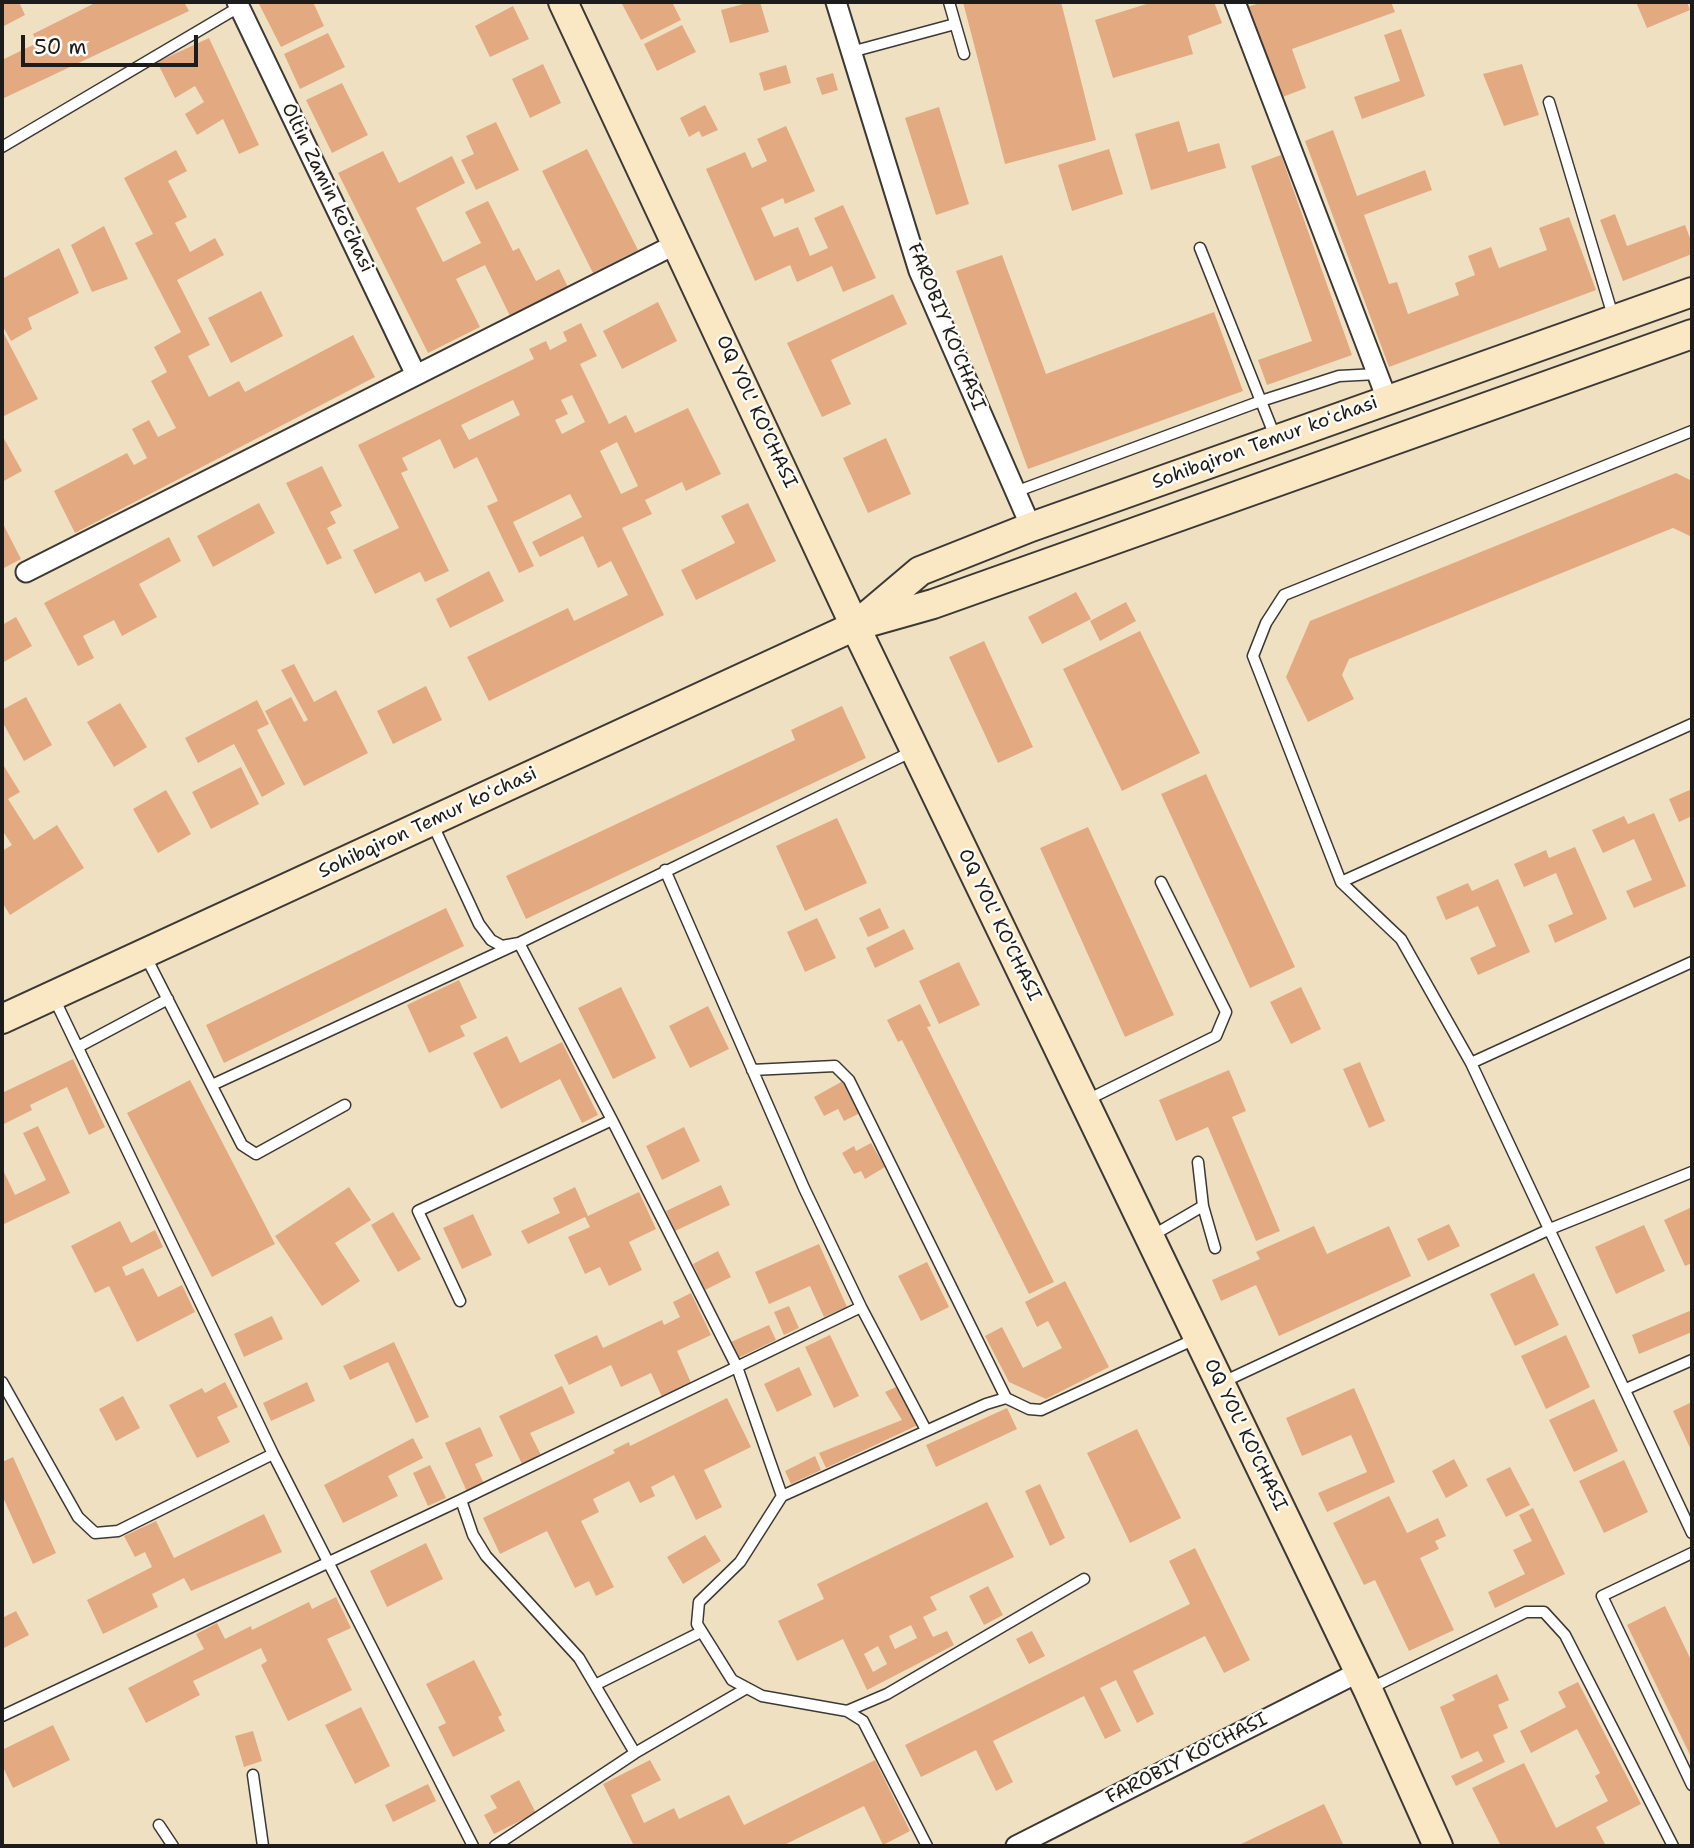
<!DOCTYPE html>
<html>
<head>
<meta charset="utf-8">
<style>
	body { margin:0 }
	#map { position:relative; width:1694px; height:1848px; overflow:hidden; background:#efe0c1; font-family:"Shantell Sans",sans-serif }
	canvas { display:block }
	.frame { position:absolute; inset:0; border:4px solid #1c1c1c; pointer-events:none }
	.scale { position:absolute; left:21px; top:35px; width:177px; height:32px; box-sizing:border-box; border:4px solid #1c1c1c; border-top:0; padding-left:9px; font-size:21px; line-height:24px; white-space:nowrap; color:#1c1c1c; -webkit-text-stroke:5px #fdfcf7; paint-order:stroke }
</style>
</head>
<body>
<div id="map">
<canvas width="1694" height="1848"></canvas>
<div class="frame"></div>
<div class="scale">50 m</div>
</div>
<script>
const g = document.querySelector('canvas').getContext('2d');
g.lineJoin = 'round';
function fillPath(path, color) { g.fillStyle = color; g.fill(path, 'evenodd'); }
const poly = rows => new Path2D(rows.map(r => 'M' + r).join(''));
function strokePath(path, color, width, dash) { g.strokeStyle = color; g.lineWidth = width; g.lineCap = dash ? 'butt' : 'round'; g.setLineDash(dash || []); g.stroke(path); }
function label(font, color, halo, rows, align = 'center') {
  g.font = font + ' "Shantell Sans",sans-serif'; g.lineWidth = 5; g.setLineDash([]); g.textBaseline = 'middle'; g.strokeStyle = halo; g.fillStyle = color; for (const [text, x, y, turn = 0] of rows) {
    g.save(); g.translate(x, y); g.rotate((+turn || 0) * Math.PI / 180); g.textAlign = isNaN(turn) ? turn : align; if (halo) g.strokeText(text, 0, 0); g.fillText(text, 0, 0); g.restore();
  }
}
fillPath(poly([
	[2,2,19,2,25,15,2,27],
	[97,2,184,2,189,11,2,99,2,60,37,43,33,34],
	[258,2,313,2,324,26,281,47],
	[621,2,672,2,681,20,641,40],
	[751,2,760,2,769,32,730,43,721,10],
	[963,2,1061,2,1096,140,1005,164],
	[1153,2,1214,2,1222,23,1188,36,1193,54,1113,78,1095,20],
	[1263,2,1391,2,1395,12,1292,49,1306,88,1280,98,1247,7],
	[1636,2,1687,2,1690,10,1647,28],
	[513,6,529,39,490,57,475,26],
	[682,25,696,52,657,71,644,44],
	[1401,29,1425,96,1362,119,1354,97,1400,81,1384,35],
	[328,33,345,67,300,89,284,54],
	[209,38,259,145,239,154,223,119,197,135,185,114,204,102,195,86,175,98,157,62],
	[543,64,561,103,530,118,512,79],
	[1522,64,1539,115,1504,126,1483,74],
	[786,65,791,83,764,91,759,73],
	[833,73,838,90,822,95,816,78],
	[342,83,368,135,332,153,306,100],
	[705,105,718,130,702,137,699,131,689,137,680,118],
	[939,107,969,204,936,215,905,118],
	[1179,121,1188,152,1219,143,1226,168,1151,190,1135,134],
	[496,122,519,170,476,190,461,160,474,154,466,136],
	[786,126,815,191,785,204,783,198,761,208,774,237,798,227,810,256,828,248,814,218,843,205,876,278,843,292,832,266,797,282,790,265,755,281,706,169,745,152,752,168,767,161,757,139],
	[1333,130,1357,196,1425,170,1432,190,1364,215,1389,284,1397,282,1408,314,1459,295,1455,283,1475,275,1468,256,1491,247,1499,268,1547,250,1539,228,1569,217,1596,290,1389,367,1305,141],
	[587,149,638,250,593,273,542,171],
	[1109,149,1123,194,1072,211,1058,165],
	[176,150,187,171,168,181,187,217,175,223,190,252,215,238,224,255,177,280,210,345,188,356,209,397,239,381,245,392,353,335,375,377,75,533,54,491,127,453,134,465,147,458,132,429,149,420,158,437,176,428,151,381,167,372,154,347,181,332,135,243,153,234,124,178],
	[383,151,399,183,452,156,465,183,416,208,443,262,481,243,465,212,488,201,513,251,519,248,536,281,559,269,568,287,510,316,485,265,456,279,480,327,428,353,338,173],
	[1281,155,1352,355,1267,385,1258,360,1312,341,1251,166],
	[1615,214,1627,246,1685,225,1692,243,1692,254,1623,281,1600,220],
	[104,226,128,279,92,292,71,245],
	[59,248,79,293,28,318,32,329,11,341,2,325,2,279],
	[1002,255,1046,374,1214,312,1243,391,1028,469,956,271],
	[261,291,283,336,231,363,208,318],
	[893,294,907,324,831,360,851,404,822,417,787,343],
	[658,302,677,341,622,369,603,331],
	[581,323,597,356,580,364,609,424,626,415,635,433,688,408,721,474,686,491,682,482,645,500,652,514,622,528,664,615,489,701,467,657,568,608,574,621,628,595,611,561,598,568,583,536,540,557,532,542,582,517,570,494,513,522,534,566,519,573,487,506,498,501,477,457,454,469,440,439,402,458,408,470,401,473,449,571,425,582,420,572,375,594,353,550,399,528,358,445,534,359,529,349,546,341,550,350,567,341,563,332],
	[572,395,585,422,562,434,555,420,568,414,561,400],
	[513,400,520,415,469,440,461,425],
	[617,442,638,486,621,494,600,451],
	[2,330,38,399,2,417],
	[2,435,22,471,2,482],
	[886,438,911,494,868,513,843,458],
	[322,466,342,506,330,512,336,523,327,528,342,558,327,565,286,483],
	[1676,473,1692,481,1692,537,1673,528,1349,659,1342,675,1354,699,1308,722,1286,677,1310,621],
	[259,503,275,533,213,567,197,536],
	[748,503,776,561,696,600,681,570,735,543,721,516],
	[2,522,21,559,2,569],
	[169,537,181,561,139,584,157,617,122,636,114,620,83,636,94,658,78,666,44,603],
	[489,571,504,601,450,628,436,599],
	[1076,592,1091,619,1042,644,1028,617],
	[1126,602,1136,621,1100,641,1090,621],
	[16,617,32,646,2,663,2,625],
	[1140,631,1200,753,1122,791,1063,669],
	[984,641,1033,747,998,763,949,657],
	[294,664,314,702,336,690,368,753,304,786,265,711,291,697,304,722,308,720,281,670],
	[426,686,442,720,393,744,377,711],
	[26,697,52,745,24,761,2,721,2,710],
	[257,700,269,724,257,730,285,784,262,797,234,744,198,763,185,738],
	[120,703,147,747,114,767,87,722],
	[842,706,866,758,526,919,506,876,795,740,791,730],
	[2,763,20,792,8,799,34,840,57,825,84,868,10,915,2,902,2,851,12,845,2,830],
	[241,767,259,804,211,829,192,792],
	[1206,774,1295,967,1250,988,1161,794],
	[1692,789,1692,816,1679,822,1669,799],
	[166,790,191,834,158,853,133,809],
	[1654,813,1686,886,1634,908,1626,891,1652,880,1634,839,1603,853,1592,830,1624,816,1628,824],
	[837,818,867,883,805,911,776,846],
	[1088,827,1174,1015,1125,1037,1040,848],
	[1575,847,1607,919,1555,943,1548,925,1573,914,1556,873,1524,887,1514,864,1546,850,1549,858],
	[1498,879,1530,952,1478,975,1470,958,1496,946,1478,906,1446,920,1436,897,1468,883,1472,891],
	[446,908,464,946,224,1063,206,1025],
	[880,908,889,928,868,937,859,918],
	[817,918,836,958,805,972,787,932],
	[904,929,914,949,875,968,866,948],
	[959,962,980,1005,939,1024,919,981],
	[459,980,477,1018,460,1026,465,1036,429,1053,407,1005],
	[621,987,656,1058,613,1079,578,1008],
	[1301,987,1321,1029,1291,1044,1270,1002],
	[920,1004,931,1026,927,1027,1054,1282,1029,1294,902,1040,898,1042,887,1020],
	[708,1006,729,1049,690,1068,669,1026],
	[507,1036,520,1063,562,1042,598,1115,582,1123,560,1079,501,1109,473,1053],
	[73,1059,105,1127,89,1135,67,1087,30,1105,32,1110,2,1125,2,1093],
	[1360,1062,1385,1121,1369,1128,1343,1069],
	[1229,1070,1246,1111,1232,1117,1280,1231,1256,1241,1208,1127,1176,1141,1159,1100],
	[190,1080,275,1244,212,1277,127,1113],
	[843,1081,860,1113,844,1121,838,1109,824,1116,814,1097],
	[38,1126,70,1193,4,1224,2,1168,15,1195,46,1180,23,1133],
	[684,1127,700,1161,662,1180,646,1146],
	[871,1143,885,1167,865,1179,861,1171,854,1174,842,1153,854,1146,856,1151],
	[721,1185,730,1205,675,1231,666,1211],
	[349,1187,371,1220,335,1243,360,1281,322,1306,275,1236],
	[575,1187,588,1216,639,1192,656,1229,629,1242,642,1270,609,1286,600,1267,585,1274,568,1237,590,1227,585,1217,528,1244,521,1231,560,1213,553,1198],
	[1692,1207,1692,1263,1685,1266,1664,1220],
	[393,1212,421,1259,398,1272,371,1225],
	[473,1214,492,1255,462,1269,443,1228],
	[120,1221,131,1243,155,1230,163,1247,122,1267,126,1276,143,1268,158,1297,182,1285,195,1312,137,1342,109,1286,95,1293,71,1246],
	[1449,1224,1460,1246,1428,1261,1417,1239],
	[1644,1225,1665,1271,1616,1294,1595,1247],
	[1314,1226,1327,1254,1389,1226,1411,1276,1279,1336,1256,1285,1221,1301,1212,1280,1260,1259,1256,1252],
	[819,1244,847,1307,824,1317,810,1286,769,1304,755,1272],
	[718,1251,731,1277,705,1290,693,1264],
	[927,1262,949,1307,921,1321,898,1276],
	[1534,1273,1559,1325,1515,1346,1490,1294],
	[1065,1281,1109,1367,1046,1399,1009,1382,985,1336,1002,1327,1023,1368,1062,1348,1048,1321,1037,1327,1025,1302],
	[691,1293,711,1335,677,1351,692,1385,663,1399,651,1373,621,1387,611,1365,569,1385,554,1355,597,1335,603,1348,662,1320,664,1325,680,1317,673,1302],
	[789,1306,799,1328,784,1335,774,1312],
	[1692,1310,1692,1332,1639,1354,1632,1335],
	[272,1316,283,1339,244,1357,234,1334],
	[769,1325,776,1340,738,1358,731,1342],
	[830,1335,859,1396,834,1408,805,1347],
	[1566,1335,1590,1387,1546,1409,1521,1356],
	[394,1342,429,1417,416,1423,388,1362,350,1380,343,1366],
	[799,1367,812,1395,777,1412,764,1384],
	[225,1382,238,1407,217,1417,230,1442,197,1458,169,1405,202,1388,205,1393],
	[307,1382,315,1401,271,1421,263,1403],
	[562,1386,575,1413,530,1433,541,1455,522,1464,499,1416],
	[896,1387,918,1425,826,1468,819,1453,902,1420,885,1392],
	[1354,1388,1395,1482,1327,1512,1318,1493,1367,1472,1351,1435,1302,1456,1286,1418],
	[123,1396,140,1428,116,1441,99,1409],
	[727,1398,751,1447,704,1470,722,1507,696,1520,674,1475,651,1487,655,1496,640,1503,629,1481,593,1499,599,1512,581,1521,614,1587,596,1596,589,1581,575,1588,547,1531,500,1554,483,1518,615,1453,613,1450,629,1442,630,1446],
	[1594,1399,1618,1451,1574,1472,1549,1420],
	[1692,1402,1692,1452,1673,1411],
	[1007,1408,1017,1429,936,1467,926,1445],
	[480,1427,493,1456,475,1464,485,1486,468,1494,445,1443],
	[1137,1429,1181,1518,1130,1543,1087,1453],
	[413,1438,423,1458,388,1476,398,1496,343,1523,324,1485],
	[815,1456,821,1470,791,1484,785,1471],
	[13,1457,56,1553,33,1564,2,1495,2,1462],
	[1454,1459,1468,1486,1446,1498,1432,1471],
	[1624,1460,1648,1512,1604,1533,1579,1481],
	[430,1465,446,1498,428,1506,413,1473],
	[1510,1467,1530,1505,1506,1517,1486,1479],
	[1040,1484,1065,1538,1050,1546,1025,1491],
	[1389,1496,1407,1533,1438,1518,1446,1536,1435,1541,1439,1549,1420,1558,1454,1630,1409,1651,1375,1580,1364,1585,1333,1523],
	[987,1502,1014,1557,930,1597,937,1610,923,1617,933,1637,947,1631,954,1645,867,1690,843,1639,797,1661,778,1621,824,1599,817,1584],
	[911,1625,917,1638,895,1649,889,1636],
	[878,1646,887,1664,873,1672,864,1654],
	[1533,1508,1565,1574,1495,1608,1488,1592,1525,1574,1513,1550,1532,1541,1519,1515],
	[264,1514,282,1552,191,1591,184,1578,152,1594,158,1607,103,1634,87,1600,152,1567,145,1552,135,1557,124,1536,156,1521,174,1558],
	[705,1535,721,1561,683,1584,667,1557],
	[426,1543,443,1579,387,1607,370,1571],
	[1195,1548,1250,1660,1224,1673,1205,1636,1133,1671,1154,1714,1137,1723,1116,1680,1100,1688,1121,1731,1105,1739,1084,1696,993,1741,1013,1782,996,1791,976,1750,921,1777,905,1745,1190,1604,1169,1561],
	[988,1586,1003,1615,984,1625,969,1596],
	[336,1597,351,1628,327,1639,352,1690,288,1721,261,1665,267,1661,261,1648,193,1681,200,1695,146,1723,128,1688,204,1649,196,1634,217,1623,225,1639,251,1626,252,1630,309,1602,312,1609],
	[1665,1606,1692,1662,1692,1759,1627,1625],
	[16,1611,29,1635,2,1649,2,1618],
	[1032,1631,1045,1656,1029,1664,1016,1639],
	[474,1660,502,1715,498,1717,505,1731,453,1757,438,1727,446,1723,426,1684],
	[1497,1674,1509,1700,1498,1705,1508,1728,1493,1735,1505,1762,1456,1786,1451,1776,1483,1761,1478,1751,1461,1759,1440,1707,1455,1700,1452,1695],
	[1578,1682,1641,1804,1596,1827,1606,1846,1501,1846,1472,1788,1524,1763,1556,1828,1608,1801,1595,1776,1600,1773,1577,1729,1531,1753,1520,1731,1566,1707,1558,1692],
	[361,1707,390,1766,355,1784,325,1725],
	[53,1725,70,1760,13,1788,2,1765,2,1750],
	[253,1731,262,1761,244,1767,235,1736],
	[650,1760,661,1780,631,1795,644,1823,674,1808,679,1819,729,1795,744,1825,875,1760,910,1831,883,1845,864,1806,782,1846,634,1846,603,1784],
	[519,1780,536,1813,494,1834,484,1815,497,1808,490,1796],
	[428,1784,436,1801,393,1822,385,1805],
	[1324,1804,1343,1844,1237,1846]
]), '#e3aa82');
const lane = poly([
	[949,2,964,54],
	[851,52,955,24],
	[1549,102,1613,316],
	[2,147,239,7],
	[1200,248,1276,439],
	[1692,431,1284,595,1266,623,1253,656,1341,882,1401,939,1471,1063,1692,1533],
	[1015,492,1261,401,1339,376,1377,374],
	[433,825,479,924,491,940,502,946,519,943,612,1120,737,1367,782,1496,740,1562,699,1602,697,1624,732,1680,762,1696,847,1711,863,1721,927,1846],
	[1341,882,1692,724],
	[146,957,242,1145,256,1154,345,1105],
	[53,996,273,1454,473,1846],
	[78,1047,168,999],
	[1471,1063,1692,962],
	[752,1070,835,1066,849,1080,1006,1398],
	[212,1085,519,943,913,751],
	[1085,1101,1216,1036,1226,1012,1161,882],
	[1198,1162,1203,1206,1215,1248],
	[1150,1237,1203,1206],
	[460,1301,418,1211,612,1120],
	[861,1307,926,1430],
	[2,1382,78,1517,95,1533,118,1531,273,1454],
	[1221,1383,1550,1229,1692,1172],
	[1626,1389,1692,1360],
	[782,1496,986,1404,1006,1398,1029,1409,1041,1410,1195,1339],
	[461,1500,473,1535,486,1556,579,1658,635,1753],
	[1692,1553,1602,1596,1692,1785],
	[595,1685,701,1632],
	[1369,1689,1526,1612,1544,1612,1565,1635,1673,1846],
	[847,1711,887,1694,1084,1579],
	[2,1716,461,1500,861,1307,804,1188,665,870],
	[253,1775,263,1846],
	[159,1825,173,1846],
	[495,1846,635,1753,747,1688]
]);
const street = poly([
	[237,2,416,375],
	[836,2,919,271,1031,527],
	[1235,2,1387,399],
	[26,572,678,243],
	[1016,1846,1359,1672]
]);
const secondary = poly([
	[563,2,855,626,1368,1690,1438,1846],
	[1692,292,1031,527,920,571,855,626,933,604,1692,334],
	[2,1019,855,626]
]);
strokePath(lane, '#3c3935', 13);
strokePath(street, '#3c3935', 23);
strokePath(secondary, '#3c3935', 32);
strokePath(lane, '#fff', 10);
strokePath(street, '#fff', 19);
strokePath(secondary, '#fae7c3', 28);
label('19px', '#1c1c1c', '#fdfcf7', [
	["Oltin Zamin koʻchasi",327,188,64],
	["FAROBIY KO'CHASI",946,327,68],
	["OQ YOL' KO'CHASI",756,412,65],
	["Sohibqiron Temur koʻchasi",1265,443,-20],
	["Sohibqiron Temur koʻchasi",428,823,-25],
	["OQ YOL' KO'CHASI",999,925,64],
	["OQ YOL' KO'CHASI",1245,1435,64],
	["FAROBIY KO'CHASI",1187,1759,-27]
]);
</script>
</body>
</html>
